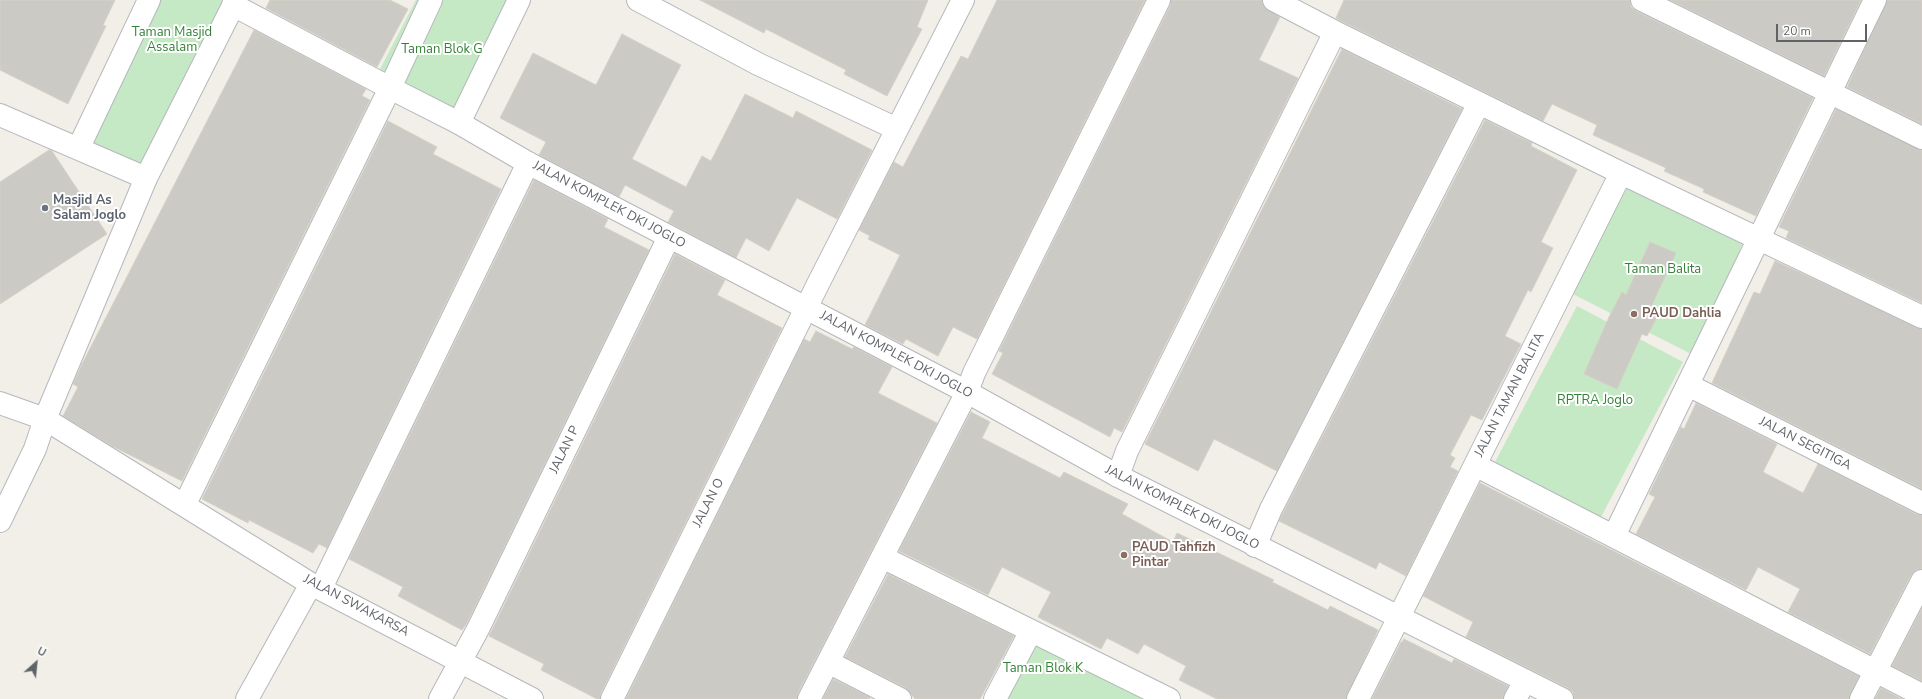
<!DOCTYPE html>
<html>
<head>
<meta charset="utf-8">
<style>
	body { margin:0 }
	#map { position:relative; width:1922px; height:699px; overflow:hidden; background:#f1efe8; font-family:"Nunito Sans",sans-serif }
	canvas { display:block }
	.north { position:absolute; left:16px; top:643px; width:40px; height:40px; -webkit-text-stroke:3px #fff; paint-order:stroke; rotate:27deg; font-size:11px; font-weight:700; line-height:16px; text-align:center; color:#5f6368 }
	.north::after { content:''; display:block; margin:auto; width:14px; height:18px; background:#5f6368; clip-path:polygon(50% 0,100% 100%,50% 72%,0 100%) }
	.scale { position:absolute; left:1776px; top:24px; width:91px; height:18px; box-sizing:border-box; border:2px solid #5f6368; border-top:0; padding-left:5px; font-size:12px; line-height:14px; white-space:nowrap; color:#5f6368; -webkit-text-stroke:3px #fff; paint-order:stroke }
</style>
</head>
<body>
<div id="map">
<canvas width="1922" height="699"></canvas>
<div class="north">U</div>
<div class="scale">20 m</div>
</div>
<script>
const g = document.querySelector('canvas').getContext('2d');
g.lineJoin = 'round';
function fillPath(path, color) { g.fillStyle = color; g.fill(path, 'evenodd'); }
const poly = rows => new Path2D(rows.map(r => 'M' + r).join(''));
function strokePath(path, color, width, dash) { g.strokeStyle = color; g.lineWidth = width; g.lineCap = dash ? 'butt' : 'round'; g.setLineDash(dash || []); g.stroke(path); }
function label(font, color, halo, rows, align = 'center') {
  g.font = font + ' "Nunito Sans",sans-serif'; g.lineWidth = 4; g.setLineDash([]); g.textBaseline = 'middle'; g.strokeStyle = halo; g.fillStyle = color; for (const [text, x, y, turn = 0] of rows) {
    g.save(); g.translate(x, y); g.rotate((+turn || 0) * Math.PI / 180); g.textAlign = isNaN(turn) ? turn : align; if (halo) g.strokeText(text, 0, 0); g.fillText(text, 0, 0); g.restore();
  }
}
fillPath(poly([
	[149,0,236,0,146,178,79,147],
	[416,0,519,0,460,117,379,71],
	[1630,184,1743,241,1701,359,1563,289],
	[1577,306,1683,362,1601,517,1495,462],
	[1031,631,1148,699,995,699]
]), '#c5e8c5');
const building = poly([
	[0,0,115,0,103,25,106,26,68,104,0,70,0,0],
	[270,0,390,0,408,9,377,67,266,8,270,0],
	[700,0,928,0,917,27,922,29,887,96,844,74,846,70,766,29,764,33,700,0],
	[997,0,1145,0,977,339,953,327,938,356,906,339,903,344,865,325,900,255,868,239,870,236,859,230,894,162,903,167,961,56,968,59,997,0],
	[1171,0,1262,0,1264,7,1280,17,1259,60,1298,78,1122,432,1114,428,1110,437,992,374,1003,353,999,351,1170,6,1171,0],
	[1344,0,1630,0,1631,7,1636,11,1813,98,1756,216,1703,192,1704,189,1664,171,1666,168,1593,135,1597,125,1552,104,1543,121,1341,21,1336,18,1344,0],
	[1670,0,1861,0,1824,76,1670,0],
	[1887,0,1922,0,1922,124,1847,87,1887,0],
	[254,30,366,89,362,96,370,100,182,481,112,446,63,416,78,387,73,384,82,364,254,30],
	[622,34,681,65,632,159,686,187,702,156,711,161,745,94,793,118,796,111,872,150,837,219,797,198,769,251,746,238,736,258,668,222,674,211,625,185,619,197,539,155,546,142,500,118,533,53,596,85,622,34],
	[1342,49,1462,109,1277,471,1214,439,1198,471,1145,444,1342,49],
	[1836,109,1922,150,1922,303,1786,238,1789,231,1779,227,1836,109],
	[1485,120,1532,143,1531,146,1577,170,1541,242,1553,248,1531,292,1528,290,1505,336,1521,344,1482,420,1471,415,1450,455,1455,458,1450,467,1458,471,1406,576,1379,562,1376,569,1279,521,1485,120],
	[388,121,437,147,433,154,501,189,327,548,319,544,313,553,249,520,248,523,202,499,388,121],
	[49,150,52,151,107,234,0,304,0,182,49,150],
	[534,180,608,219,604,227,649,250,467,623,462,630,398,596,403,587,349,559,534,180],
	[1650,242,1676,253,1651,307,1660,312,1647,336,1642,334,1617,389,1584,374,1609,317,1622,292,1626,295,1650,242],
	[675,254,725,280,717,295,782,328,601,693,600,699,597,699,541,670,544,664,489,636,675,254],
	[1775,261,1922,329,1922,489,1712,383,1754,292,1760,294,1775,261],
	[816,331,852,349,854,347,892,367,878,393,937,423,798,693,797,699,626,699,804,339,810,342,816,331],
	[1696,403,1777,444,1763,472,1803,493,1818,464,1916,514,1922,515,1922,569,1916,570,1911,575,1870,654,1788,612,1800,589,1758,567,1746,590,1636,534,1655,497,1649,494,1681,427,1684,429,1696,403],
	[971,412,990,422,982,438,1060,478,1064,472,1128,504,1122,514,1173,542,1177,533,1274,580,1272,582,1328,610,1330,606,1378,630,1346,699,1217,699,1179,680,1186,666,1144,644,1138,654,1107,638,1101,649,1038,617,1051,592,1002,567,988,595,899,551,971,412],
	[1480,483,1859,676,1849,699,1574,699,1573,692,1568,688,1466,637,1473,622,1423,596,1480,483],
	[888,574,1014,636,980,699,915,699,906,688,845,657,888,574],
	[1922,608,1922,681,1892,666,1922,608],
	[1404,639,1452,663,1454,659,1508,686,1503,699,1372,699,1401,642,1402,642,1404,639],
	[833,679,870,697,869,699,823,699,833,679],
	[1881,688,1902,699,1875,699,1881,688]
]);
fillPath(building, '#cccac5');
strokePath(building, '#d6d1c6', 1);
const minor = poly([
	[638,0,758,64,897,129],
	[1274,0,1335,32,1621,173,1922,317],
	[1642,0,1922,138],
	[459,123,519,0],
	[1688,385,1922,503],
	[0,403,45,419,146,178],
	[1475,465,1922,695],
	[1118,476,1127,451,1335,32],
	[185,504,390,88,431,0],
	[0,521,35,449,45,419,311,584,532,699],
	[1614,536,1875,0],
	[1255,546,1271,509,1479,103],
	[882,557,1169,699],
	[321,588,528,163],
	[828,662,900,699],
	[247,699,311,584],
	[440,699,478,629,669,237],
	[612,699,820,280,963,0],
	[809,699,967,392,974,373,1159,0],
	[995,699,1031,631],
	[1358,699,1621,173],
	[1515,699,1525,681],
	[1861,699,1922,581]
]);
const tertiary = poly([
	[233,5,390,88,459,123,528,163,967,392,1118,476,1562,699],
	[0,115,146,178,236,0],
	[79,147,149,0]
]);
strokePath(minor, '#b5b8bc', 24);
strokePath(tertiary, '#b5b8bc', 24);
strokePath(minor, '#fff', 22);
strokePath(tertiary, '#fff', 22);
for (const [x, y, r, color] of [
	[45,208,4,"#6b7280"],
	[1634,314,4,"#8d6e63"],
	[1124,555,4,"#8d6e63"]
]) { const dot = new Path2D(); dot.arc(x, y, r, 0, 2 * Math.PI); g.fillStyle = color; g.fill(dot); strokePath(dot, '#fff', 1.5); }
label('13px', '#348238', '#fff', [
	["Taman Masjid",172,33],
	["Assalam",172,48],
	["Taman Blok G",442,50],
	["Taman Balita",1663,270],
	["RPTRA Joglo",1595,401],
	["Taman Blok K",1043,669]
]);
label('bold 13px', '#5b616d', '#fff', [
	["Masjid As",53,201],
	["Salam Joglo",53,216]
], 'left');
label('13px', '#5f6368', '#fff', [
	["JALAN KOMPLEK DKI JOGLO",609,205,28],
	["JALAN KOMPLEK DKI JOGLO",896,355,28],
	["JALAN TAMAN BALITA",1510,395,-63],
	["JALAN SEGITIGA",1805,444,27],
	["JALAN P",565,450,-64],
	["JALAN O",709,503,-63],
	["JALAN KOMPLEK DKI JOGLO",1182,508,27],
	["JALAN SWAKARSA",356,606,28]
]);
label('bold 13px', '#785e54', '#fff', [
	["PAUD Dahlia",1642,314],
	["PAUD Tahfizh",1132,548],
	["Pintar",1132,563]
], 'left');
</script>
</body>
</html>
